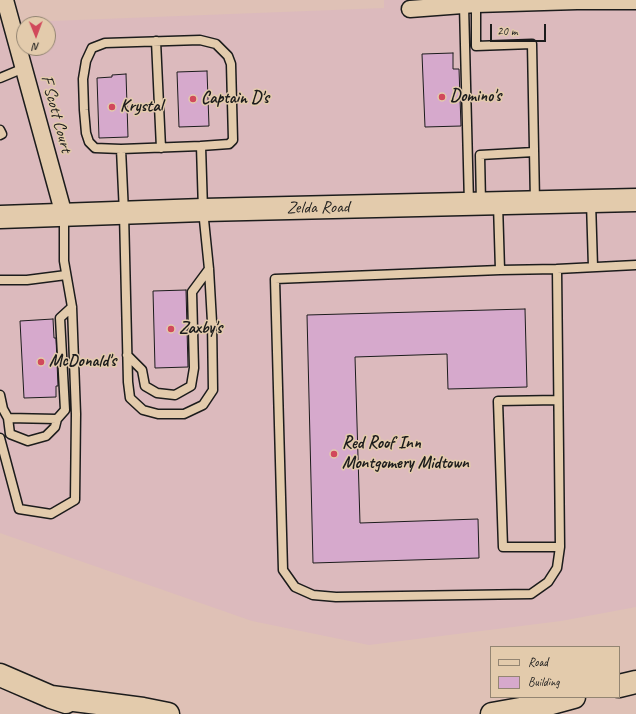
<!DOCTYPE html>
<html>
<head>
<meta charset="utf-8">
<style>
	body { margin:0 }
	#map { position:relative; width:636px; height:714px; overflow:hidden; background:#dfc1b6; font-family:Caveat,sans-serif }
	canvas { display:block }
	.legend { position:absolute; left:490px; top:646px; width:130px; height:52px; box-sizing:border-box; background:#e3cbac; border:1px solid #938572; margin:0; padding:5px 7px; list-style:none; font-size:12px; color:#1c1c1c }
	.legend li { display:flex; align-items:center; gap:8px; height:20px }
	.legend b { width:20px; border:1px solid #938572 }
	.north { position:absolute; left:16px; top:16px; width:40px; height:40px; box-sizing:border-box; background:#e3cbac; border:1px solid #938572; border-radius:50%; rotate:179deg; font-size:11px; font-weight:700; line-height:16px; text-align:center; color:#1c1c1c }
	.north::after { content:''; display:block; margin:auto; width:14px; height:18px; background:#d1495b; clip-path:polygon(50% 0,100% 100%,50% 72%,0 100%) }
	.scale { position:absolute; left:490px; top:24px; width:56px; height:18px; box-sizing:border-box; border:2px solid #1c1c1c; border-top:0; padding-left:5px; font-size:12px; line-height:14px; white-space:nowrap; color:#1c1c1c; -webkit-text-stroke:3px #e3cbac; paint-order:stroke }
</style>
</head>
<body>
<div id="map">
<canvas width="636" height="714"></canvas>
<ul class="legend">
<li><b style="height:5px;background:#e3cbac"></b>Road</li>
<li><b style="height:11px;background:#d6a9cc"></b>Building</li>
</ul>
<div class="north">N</div>
<div class="scale">20 m</div>
</div>
<script>
const g = document.querySelector('canvas').getContext('2d');
g.lineJoin = 'round';
function fillPath(path, color) { g.fillStyle = color; g.fill(path, 'evenodd'); }
const poly = rows => new Path2D(rows.map(r => 'M' + r).join(''));
function strokePath(path, color, width, dash) { g.strokeStyle = color; g.lineWidth = width; g.lineCap = dash ? 'butt' : 'round'; g.setLineDash(dash || []); g.stroke(path); }
function label(font, color, halo, rows, align = 'center') {
  g.font = font + ' Caveat,sans-serif'; g.lineWidth = 3; g.setLineDash([]); g.textBaseline = 'middle'; g.strokeStyle = halo; g.fillStyle = color; for (const [text, x, y, turn = 0] of rows) {
    g.save(); g.translate(x, y); g.rotate((+turn || 0) * Math.PI / 180); g.textAlign = isNaN(turn) ? turn : align; if (halo) g.strokeText(text, 0, 0); g.fillText(text, 0, 0); g.restore();
  }
}
fillPath(poly([
	[384,0,636,0,636,607,561,621,369,645,252,621,0,533,0,23,384,8],
	[24,24,48,24,48,48,24,48]
]), '#dcbabd');
const building = poly([
	[453,53,453,69,459,69,461,126,425,127,422,54,453,53],
	[207,71,209,126,179,127,177,72,207,71],
	[126,74,128,137,99,138,97,78,112,77,112,75,126,74],
	[186,290,188,367,155,368,153,291,186,290],
	[525,309,527,387,448,389,447,354,355,357,360,523,478,519,479,558,313,563,307,315,525,309],
	[53,319,54,338,56,338,58,386,56,386,56,397,24,398,20,321,53,319]
]);
fillPath(building, '#d6a9cc');
strokePath(building, '#1c1c1c', 1);
const service = poly([
	[476,4,476,46,532,44,535,202],
	[464,5,469,204],
	[156,41,161,148],
	[0,78,24,68],
	[0,130,2,134,0,135],
	[201,146,203,210,209,269,212,322,213,390,203,405,184,414,158,414,143,410,130,398,128,382,124,213,121,149,201,146],
	[121,149,95,148,89,142,86,133,84,110,83,79,86,61,92,48,105,43,200,40,216,44,228,56,231,64,233,140,229,144,201,146],
	[591,202,593,267],
	[481,203,480,155,534,152],
	[498,204,500,270,557,269,560,547,557,568,548,582,531,594,336,597,313,595,295,587,283,570,275,279,500,270],
	[557,269,636,265],
	[0,280,27,280,66,275],
	[127,355,142,370,145,386,157,393,175,395,191,386,194,368,192,292,209,269],
	[0,395,3,409,8,418,57,419],
	[558,400,498,401,503,547,560,547],
	[8,418,10,434,28,441,46,436,55,427,57,419,65,410,60,318,72,307],
	[0,438,19,509,51,514,75,500,76,414,72,307,64,261,64,216]
]);
const minor = poly([
	[5,0,64,215],
	[410,9,476,4,577,1,636,1]
]);
const secondary = poly([
	[0,217,203,210,636,200]
]);
const motorway = poly([
	[0,675,51,697,66,702],
	[619,686,636,682],
	[51,697,143,709,168,714],
	[492,714,548,704,574,697]
]);
strokePath(service, '#1c1c1c', 11);
strokePath(minor, '#1c1c1c', 19);
strokePath(secondary, '#1c1c1c', 25);
strokePath(motorway, '#1c1c1c', 25);
strokePath(service, '#e3cbac', 8);
strokePath(minor, '#e3cbac', 16);
strokePath(secondary, '#e3cbac', 22);
strokePath(motorway, '#e3cbac', 22);
for (const [x, y, r, color] of [
	[442,97,4,"#d1495b"],
	[193,99,4,"#d1495b"],
	[112,107,4,"#d1495b"],
	[171,329,4,"#d1495b"],
	[41,362,4,"#d1495b"],
	[334,454,4,"#d1495b"]
]) { const dot = new Path2D(); dot.arc(x, y, r, 0, 2 * Math.PI); g.fillStyle = color; g.fill(dot); strokePath(dot, '#e3cbac', 1.5); }
label('bold 17px', '#1c1c1c', '#e3cbac', [
	["Domino's",450,97],
	["Captain D's",201,99],
	["Krystal",120,107],
	["Zaxby's",179,329],
	["McDonald's",49,362],
	["Red Roof Inn",342,444],
	["Montgomery Midtown",342,464]
], 'left');
label('17px', '#1c1c1c', '#e3cbac', [
	["F Scott Court",56,114,75],
	["Zelda Road",318,208,-1]
]);
</script>
</body>
</html>
